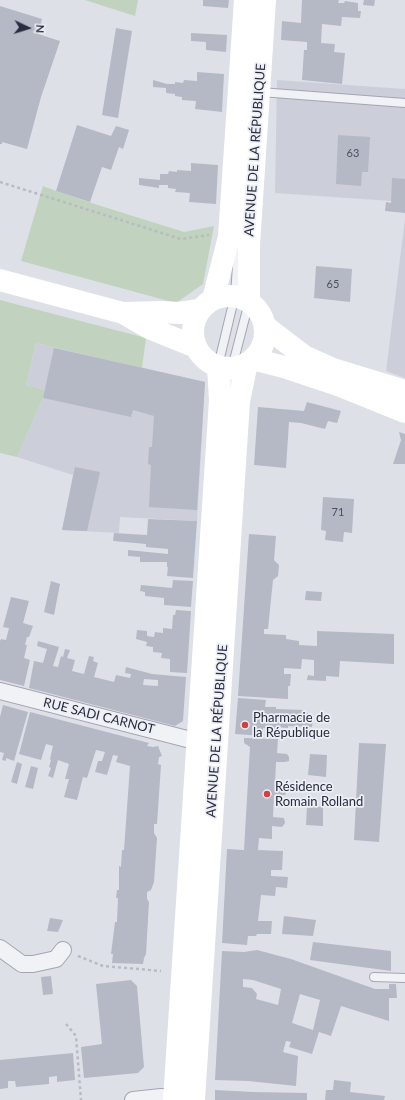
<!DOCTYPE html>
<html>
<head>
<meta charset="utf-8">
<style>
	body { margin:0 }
	#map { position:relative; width:405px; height:1100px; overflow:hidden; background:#dee0e8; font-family:Lato,sans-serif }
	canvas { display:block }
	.north { position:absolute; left:8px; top:8px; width:40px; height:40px; -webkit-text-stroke:3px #edeff5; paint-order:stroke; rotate:94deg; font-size:11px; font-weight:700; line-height:16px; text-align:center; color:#272c3f }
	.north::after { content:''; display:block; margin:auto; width:14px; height:18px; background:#272c3f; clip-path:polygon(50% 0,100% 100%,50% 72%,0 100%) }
</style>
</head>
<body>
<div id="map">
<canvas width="405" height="1100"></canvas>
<div class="north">N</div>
</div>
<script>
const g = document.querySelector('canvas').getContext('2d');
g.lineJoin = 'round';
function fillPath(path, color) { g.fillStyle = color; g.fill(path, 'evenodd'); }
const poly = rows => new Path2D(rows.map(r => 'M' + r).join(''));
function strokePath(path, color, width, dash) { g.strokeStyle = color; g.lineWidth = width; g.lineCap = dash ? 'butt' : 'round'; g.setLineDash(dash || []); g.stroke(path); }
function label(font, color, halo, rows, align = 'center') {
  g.font = font + ' Lato,sans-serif'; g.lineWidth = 3.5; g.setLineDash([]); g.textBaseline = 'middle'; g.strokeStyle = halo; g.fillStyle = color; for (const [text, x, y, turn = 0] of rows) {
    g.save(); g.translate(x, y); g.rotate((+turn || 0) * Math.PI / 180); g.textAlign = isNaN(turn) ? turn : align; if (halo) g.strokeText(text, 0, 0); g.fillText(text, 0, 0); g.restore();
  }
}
fillPath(poly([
	[277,80,405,89,405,202,275,193],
	[405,218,405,378,386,371],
	[36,343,205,382,197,521,120,517,119,533,62,530,73,475,17,457,43,398,45,390,26,385]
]), '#cccfda');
fillPath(poly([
	[85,0,138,0,135,16],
	[43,186,56,191,104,207,184,232,214,226,203,284,176,303,21,261],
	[0,300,146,338,142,368,36,343,26,385,45,390,43,398,17,457,0,453]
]), '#c1d2bf');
fillPath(poly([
	[203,0,229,0,228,8,203,6],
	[302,0,339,0,338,3,344,3,345,1,358,3,358,11,361,11,360,18,342,17,341,26,322,24,321,43,335,44,334,52,345,53,342,84,302,80,304,50,307,50,307,42,281,40,282,21,301,23],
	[364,0,375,0,374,6,363,5],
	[0,6,42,19,38,34,60,41,41,97,27,149,2,142,2,144,0,144],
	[116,28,132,31,118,118,102,115],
	[191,33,227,35,226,52,206,50,206,42,191,41],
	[197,72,224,74,222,112,195,109,196,101,182,100,182,97,175,96,175,94,166,93,166,88,153,87,153,80,167,84,175,84,175,82,183,83,184,80,197,81],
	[77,125,111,136,116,126,129,130,123,149,119,147,111,170,102,167,90,202,56,191],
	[338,135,370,137,368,172,362,172,361,186,336,184],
	[191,163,218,165,216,204,189,202,190,193,175,192,176,189,168,188,168,185,159,185,159,188,139,185,139,178,160,180,160,174,168,174,169,171,177,172,177,170,191,171],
	[392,178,405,179,405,213,385,211,386,202,391,203],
	[316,266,352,269,350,302,314,298],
	[54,348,205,382,197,510,149,507,151,465,148,464,149,447,152,447,154,416,133,410,131,417,43,398],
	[307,402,341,411,337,423,328,421,325,429,301,423,289,422,286,468,254,465,258,407,304,411],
	[399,432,405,434,405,464,393,464,401,440],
	[75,467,100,472,87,531,62,530],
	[323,497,354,499,352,533,344,532,343,542,325,540,326,531,321,530],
	[148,519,197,521,193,578,167,576,168,567,167,567,167,562,140,562,140,557,128,556,128,550,168,554,168,549,146,547,146,544,113,541,114,533,147,535],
	[249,534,276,536,274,560,279,565,278,576,273,580,268,629,264,629,264,634,286,635,286,639,299,641,299,645,317,646,317,631,394,634,394,664,340,661,339,677,326,676,326,681,307,680,308,675,314,676,314,660,302,659,301,669,284,668,284,674,291,674,290,686,288,686,288,699,238,696],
	[173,580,193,581,191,607,164,605,164,598,145,596,145,592,140,591,141,585,172,588],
	[51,581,60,584,54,615,44,612],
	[306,591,322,592,321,601,305,600],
	[11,597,29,601,23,623,33,626,29,637,27,637,25,645,27,645,24,658,30,660,24,686,0,680,0,641,1,639,6,640,9,628,3,627],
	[176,610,191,611,187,673,170,672,170,659,161,658,162,653,153,652,153,647,146,646,147,642,136,639,137,630,147,631,147,636,154,637,155,632,163,633,163,628,172,629,173,615,175,615],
	[38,641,59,647,53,666,58,667,61,656,63,657,65,649,70,650,67,658,75,660,72,671,84,674,89,656,94,657,93,661,98,663,94,677,114,682,116,675,130,678,131,674,125,673,126,667,152,674,186,677,183,721,175,726,29,688,34,661,43,663,47,649,37,646],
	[144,679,158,680,158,686,143,685],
	[238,698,266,700,265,707,276,707,276,709,303,710,302,712,308,713,307,720,313,720,312,727,288,726,288,728,275,727,275,729,263,728,263,736,235,734],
	[3,705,28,712,14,761,6,758,6,761,2,760,4,753,0,752,0,717],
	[30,712,149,743,147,746,153,747,158,746,162,756,159,757,158,764,161,765,157,824,154,824,154,833,157,838,154,882,151,890,147,892,147,899,149,902,146,954,144,958,143,964,112,963,113,954,111,954,115,922,117,922,118,898,116,898,117,890,119,890,119,866,121,867,122,850,124,850,130,766,116,762,118,756,113,755,107,775,95,772,98,761,102,761,105,752,96,750,87,778,83,777,77,800,64,797,69,779,65,779,69,764,58,760,53,778,48,776,51,768,49,767,51,760,50,759,53,746,46,744,41,760,19,754],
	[244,738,278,739,277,753,287,754,289,757,289,761,285,762,276,762,275,785,285,786,286,794,284,795,274,795,273,817,284,818,285,823,282,827,272,826,272,839,259,838,258,850,283,851,282,870,271,870,271,876,288,877,287,888,276,887,275,896,261,895,258,921,272,921,271,934,257,934,256,936,248,936,247,945,222,943,227,849,244,850,250,747,244,743],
	[359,743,386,744,379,842,354,840],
	[310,754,327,755,326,777,308,775],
	[17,762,22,764,17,784,11,782],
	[31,766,38,768,33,789,25,787],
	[307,806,323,807,323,826,306,825],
	[284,916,316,920,313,936,282,934],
	[50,918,63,920,58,932,47,931],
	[313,942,391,951,391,971,310,960],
	[257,950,291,959,375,989,389,989,389,984,396,984,397,998,389,998,389,1021,341,1006,331,1036,319,1032,312,1054,289,1047,291,1042,286,1041,283,1052,298,1056,296,1086,248,1081,215,1080,222,951,244,952],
	[243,979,253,980,281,989,278,1005,256,999,257,994,252,988,243,987],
	[300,994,320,1000,313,1030,292,1023],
	[51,976,53,994,43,995,41,977],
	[131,980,137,986,144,1067,138,1073,84,1078,81,1047,102,1044,96,984],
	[73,1053,75,1080,57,1082,57,1076,49,1077,49,1084,16,1087,15,1081,8,1081,8,1088,0,1089,0,1060],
	[334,1080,351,1082,350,1092,385,1096,384,1100,325,1100,326,1090,333,1090],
	[215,1090,253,1092,307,1093,307,1100,215,1100]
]), '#b5b9c5');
const service = poly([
	[260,92,405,103],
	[218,366,235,295,239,236],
	[230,396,232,368,249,302],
	[374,977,405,978]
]);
const minor = poly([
	[0,691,187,739,198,739],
	[0,948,22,964,33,964,56,959,63,950],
	[133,1100,161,1097,185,1098]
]);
strokePath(service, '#a3a6b2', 10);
strokePath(minor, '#a3a6b2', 18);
strokePath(poly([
	[0,182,181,239,209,235],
	[78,956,103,966,161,971],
	[66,1024,76,1036,81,1100]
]), '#b8bbc3', 2.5, [3, 3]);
strokePath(service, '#f1f2f6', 8);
strokePath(minor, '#f1f2f6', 16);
strokePath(poly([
	[0,280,123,313,163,312,179,313,199,310],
	'193 332a36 36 0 1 1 72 0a36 36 0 1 1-72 0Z',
	[213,299,229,237,245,0],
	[249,301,249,245,265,0],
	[123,313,149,328,196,347],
	[265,326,304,356,333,369,405,391],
	[253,359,284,367,338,385,405,412],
	[174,1100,220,400,218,366],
	[194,1100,239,401,247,363]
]), '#fff', 22);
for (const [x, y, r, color] of [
	[245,725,4,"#d04140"],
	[267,794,4,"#d04140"]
]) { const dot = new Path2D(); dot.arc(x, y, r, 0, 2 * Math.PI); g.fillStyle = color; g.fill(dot); strokePath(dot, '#edeff5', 1.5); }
label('11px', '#4a4f60', null, [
	["63",353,153],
	["65",333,284],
	["71",338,512]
]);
label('13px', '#272c3f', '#edeff5', [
	["AVENUE DE LA RÉPUBLIQUE",255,150,-86],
	["RUE SADI CARNOT",99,716,14],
	["AVENUE DE LA RÉPUBLIQUE",217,731,-86]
]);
label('13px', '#272c3f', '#edeff5', [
	["Pharmacie de",253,718],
	["la République",253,733],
	["Résidence",275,787],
	["Romain Rolland",275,802]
], 'left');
</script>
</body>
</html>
